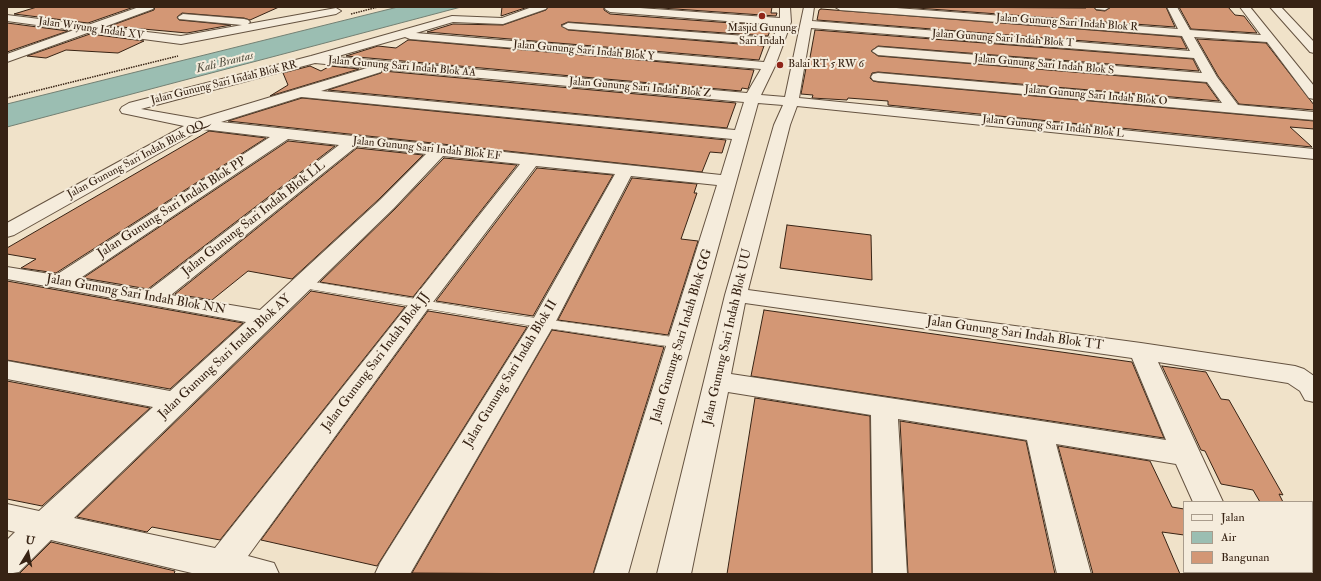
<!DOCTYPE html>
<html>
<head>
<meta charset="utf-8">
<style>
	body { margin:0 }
	#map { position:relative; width:1321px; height:581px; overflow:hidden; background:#f0e2c9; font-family:"IM FELL Double Pica",serif }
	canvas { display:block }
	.frame { position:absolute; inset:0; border:8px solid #372314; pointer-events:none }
	.legend { position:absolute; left:1183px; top:501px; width:130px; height:72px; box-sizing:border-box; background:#f5ecdc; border:1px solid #a99c8c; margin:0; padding:5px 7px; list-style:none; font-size:12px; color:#372314 }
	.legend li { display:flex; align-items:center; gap:8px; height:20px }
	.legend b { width:20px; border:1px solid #a99c8c }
	.north { position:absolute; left:8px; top:533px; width:40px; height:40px; -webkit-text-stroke:3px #f5ecdc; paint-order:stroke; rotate:10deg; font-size:11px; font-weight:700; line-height:16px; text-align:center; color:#372314 }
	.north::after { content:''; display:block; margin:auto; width:14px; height:18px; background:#372314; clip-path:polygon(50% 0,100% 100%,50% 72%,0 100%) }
</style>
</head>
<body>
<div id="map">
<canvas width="1321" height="581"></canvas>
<div class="frame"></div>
<ul class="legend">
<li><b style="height:5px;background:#f5ecdc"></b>Jalan</li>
<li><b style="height:11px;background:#9bbeb2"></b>Air</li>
<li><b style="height:11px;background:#d39775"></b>Bangunan</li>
</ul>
<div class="north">U</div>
</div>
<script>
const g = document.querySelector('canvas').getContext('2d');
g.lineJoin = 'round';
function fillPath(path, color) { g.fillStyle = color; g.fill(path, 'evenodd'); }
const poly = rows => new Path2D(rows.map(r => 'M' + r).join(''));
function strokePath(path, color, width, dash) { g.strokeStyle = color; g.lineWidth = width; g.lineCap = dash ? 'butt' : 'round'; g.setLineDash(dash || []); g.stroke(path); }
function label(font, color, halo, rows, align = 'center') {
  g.font = font + ' "IM FELL Double Pica",serif'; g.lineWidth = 4; g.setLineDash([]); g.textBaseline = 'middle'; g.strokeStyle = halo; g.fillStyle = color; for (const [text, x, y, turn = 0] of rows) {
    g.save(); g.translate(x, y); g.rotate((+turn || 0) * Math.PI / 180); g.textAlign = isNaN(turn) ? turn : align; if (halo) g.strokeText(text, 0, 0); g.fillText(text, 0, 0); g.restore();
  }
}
const water = poly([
	[398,7,461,7,7,127,7,104,398,7]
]);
fillPath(water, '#9bbeb2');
strokePath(water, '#738073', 1);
const building = poly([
	[37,7,134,7,88,23,14,14,37,7],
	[155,7,279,7,250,20,244,18,182,13,177,17,179,20,231,25,187,33,110,26,154,10,155,7],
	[502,7,528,7,501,16,502,7],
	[548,7,604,7,604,10,610,14,772,26,768,36,568,22,561,25,568,30,764,46,759,60,427,32,453,24,503,25,546,10,548,7],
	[647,7,772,7,771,13,777,13,776,16,647,7],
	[903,7,1086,8,1086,7,1094,7,1096,10,1105,11,1111,7,1166,7,1175,27,903,7],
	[1179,7,1228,7,1235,15,1244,16,1257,33,1191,29,1179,7],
	[821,9,1181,37,1187,49,817,20,819,10,821,9],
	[7,23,68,31,7,52,7,23],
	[815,30,1193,59,1199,71,878,46,871,51,878,56,1206,83,1219,101,878,72,872,73,870,78,873,81,878,82,1314,121,1314,129,1290,127,1312,147,888,105,888,101,848,98,847,100,812,98,813,95,801,94,807,63,809,63,815,30],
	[90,34,144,41,118,53,66,50,46,58,27,56,90,34],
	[1197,39,1266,43,1314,105,1314,110,1239,104,1218,76,1197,39],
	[408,40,410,40,754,70,748,89,742,88,741,91,346,56,378,46,396,48,408,40],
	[310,66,321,71,330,66,359,69,270,96,288,85,283,73,310,66],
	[383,71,736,103,727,128,328,90,381,73,383,71],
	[302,98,726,140,722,153,710,152,702,172,228,121,302,98],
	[209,131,266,138,56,273,21,268,36,259,7,254,7,248,209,131],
	[288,141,335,146,148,289,83,278,288,141],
	[357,148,423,155,379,199,292,279,248,271,212,300,175,294,357,148],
	[444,158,517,165,413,297,320,282,395,209,444,158],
	[537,168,613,175,533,316,436,301,537,168],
	[632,178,697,184,694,193,697,193,681,239,698,241,668,335,558,320,632,178],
	[787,225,871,235,872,280,780,268,787,225],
	[7,281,243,323,170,389,7,360,7,281],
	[311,291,405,307,220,540,152,527,147,532,77,517,311,291],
	[764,310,1132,362,1164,438,751,376,764,310],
	[428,311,527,327,377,566,261,540,428,311],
	[552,330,664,347,593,574,412,573,552,330],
	[1162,366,1206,372,1221,399,1229,400,1283,495,1279,494,1283,502,1260,502,1253,490,1221,484,1205,451,1201,450,1162,366],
	[7,381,150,408,42,506,7,499,7,381],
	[755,398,870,416,872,574,727,574,755,398],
	[900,421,1026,441,1055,574,908,574,900,421],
	[1058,446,1150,461,1172,507,1184,509,1184,535,1162,532,1180,574,1093,574,1058,446],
	[51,542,175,571,174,574,16,574,20,573,51,542]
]);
fillPath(building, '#d39775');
strokePath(building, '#372314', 1);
const lane = poly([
	[302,280,500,313,680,338,685,340,687,343,685,346,680,348,500,321,297,287,296,284,297,281,302,280]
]);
const street = poly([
	[139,7,154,7,153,9,104,27,181,36,242,25,179,19,178,17,183,14,244,19,248,20,250,22,248,24,336,8,341,11,336,14,181,44,90,32,7,62,7,54,74,30,7,21,7,15,88,25,139,7],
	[532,7,547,7,546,9,503,24,453,22,416,33,764,62,771,45,568,29,562,26,568,23,773,38,778,25,610,12,605,9,606,7,626,7,780,18,780,7,790,7,791,22,784,42,775,66,761,95,785,97,804,7,814,7,812,21,1190,51,1182,36,840,10,835,7,883,7,1178,29,1167,7,1177,7,1190,30,1261,35,1240,7,1250,7,1314,86,1314,99,1309,98,1267,42,1194,37,1217,77,1238,105,1314,112,1314,120,878,81,873,80,871,77,873,74,878,73,1222,103,1207,82,878,55,872,51,878,47,1202,73,1194,58,811,28,799,98,1314,149,1314,159,797,106,790,125,748,290,1141,343,1295,366,1304,369,1314,376,1314,402,1305,400,1300,391,1288,383,1158,362,1223,502,1193,502,1176,464,1056,444,1091,574,1057,574,1027,440,898,419,907,574,873,574,871,415,728,392,691,574,657,574,725,295,774,125,783,105,758,103,628,574,594,574,717,185,631,176,555,323,410,574,375,574,380,563,531,323,615,174,536,166,427,310,248,556,274,563,279,574,196,574,51,540,19,572,7,574,7,540,15,532,7,530,7,504,39,511,153,407,7,379,7,361,170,391,246,322,7,279,7,267,56,275,270,137,202,129,14,235,7,237,7,223,184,126,122,113,120,110,122,107,129,103,311,56,452,16,502,18,532,7],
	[405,37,410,39,761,69,747,93,335,57,405,37],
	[315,63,367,68,198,119,141,109,315,63],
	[382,69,744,102,735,130,321,91,381,72,382,69],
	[301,97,302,97,732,139,721,175,221,122,301,97],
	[288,139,339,145,148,291,79,279,288,139],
	[357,146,426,154,380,200,260,310,171,295,357,146],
	[443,156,520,164,215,548,74,518,394,208,443,156],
	[745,303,1132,358,1166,440,731,374,745,303],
	[1095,7,1110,7,1105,10,1096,9,1095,7],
	[1270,7,1281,7,1314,42,1314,53,1310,52,1270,7],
	[1223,572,1257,572,1258,574,1224,574,1223,572]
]);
strokePath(lane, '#655341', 1);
strokePath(street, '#655341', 2);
strokePath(poly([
	[351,14,378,7],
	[7,98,178,56]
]), '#372314', 1.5, [1.5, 1]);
fillPath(lane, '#f5ecdc');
fillPath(street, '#f5ecdc');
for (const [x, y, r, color] of [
	[762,16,4,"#8f2418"],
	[780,65,4,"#8f2418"]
]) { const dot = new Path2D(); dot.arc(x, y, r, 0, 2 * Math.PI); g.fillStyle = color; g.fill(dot); strokePath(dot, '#f5ecdc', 1.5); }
label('11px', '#372314', '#f5ecdc', [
	["Jalan Gunung Sari Indah Blok R",1067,23,4],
	["Jalan Wiyung Indah XV",91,29,8],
	["Jalan Gunung Sari Indah Blok T",1003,39,4],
	["Jalan Gunung Sari Indah Blok Y",584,51,5],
	["Jalan Gunung Sari Indah Blok S",1044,65,5],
	["Jalan Gunung Sari Indah Blok AA",402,67,5],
	["Jalan Gunung Sari Indah Blok RR",224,83,-14],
	["Jalan Gunung Sari Indah Blok Z",640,88,5],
	["Jalan Gunung Sari Indah Blok O",1096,96,5],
	["Jalan Gunung Sari Indah Blok L",1053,127,6],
	["Jalan Gunung Sari Indah Blok EF",427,149,6],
	["Jalan Gunung Sari Indah Blok QQ",136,160,-28]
]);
label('11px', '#372314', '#f5ecdc', [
	["Masjid Gunung",762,29],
	["Sari Indah",762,42],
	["Balai RT 5 RW 6",788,65,"left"]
]);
label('italic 12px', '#555243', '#f5ecdc', [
	["Kali Brantas",225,63,-14]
]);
label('13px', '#372314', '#f5ecdc', [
	["Jalan Gunung Sari Indah Blok PP",172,208,-33],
	["Jalan Gunung Sari Indah Blok LL",254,219,-38],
	["Jalan Gunung Sari Indah Blok NN",136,295,10],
	["Jalan Gunung Sari Indah Blok TT",1015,334,8],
	["Jalan Gunung Sari Indah Blok GG",682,336,-73],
	["Jalan Gunung Sari Indah Blok UU",728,337,-77],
	["Jalan Gunung Sari Indah Blok AY",225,357,-43],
	["Jalan Gunung Sari Indah Blok JJ",376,362,-53],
	["Jalan Gunung Sari Indah Blok II",511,374,-59]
]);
</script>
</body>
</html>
